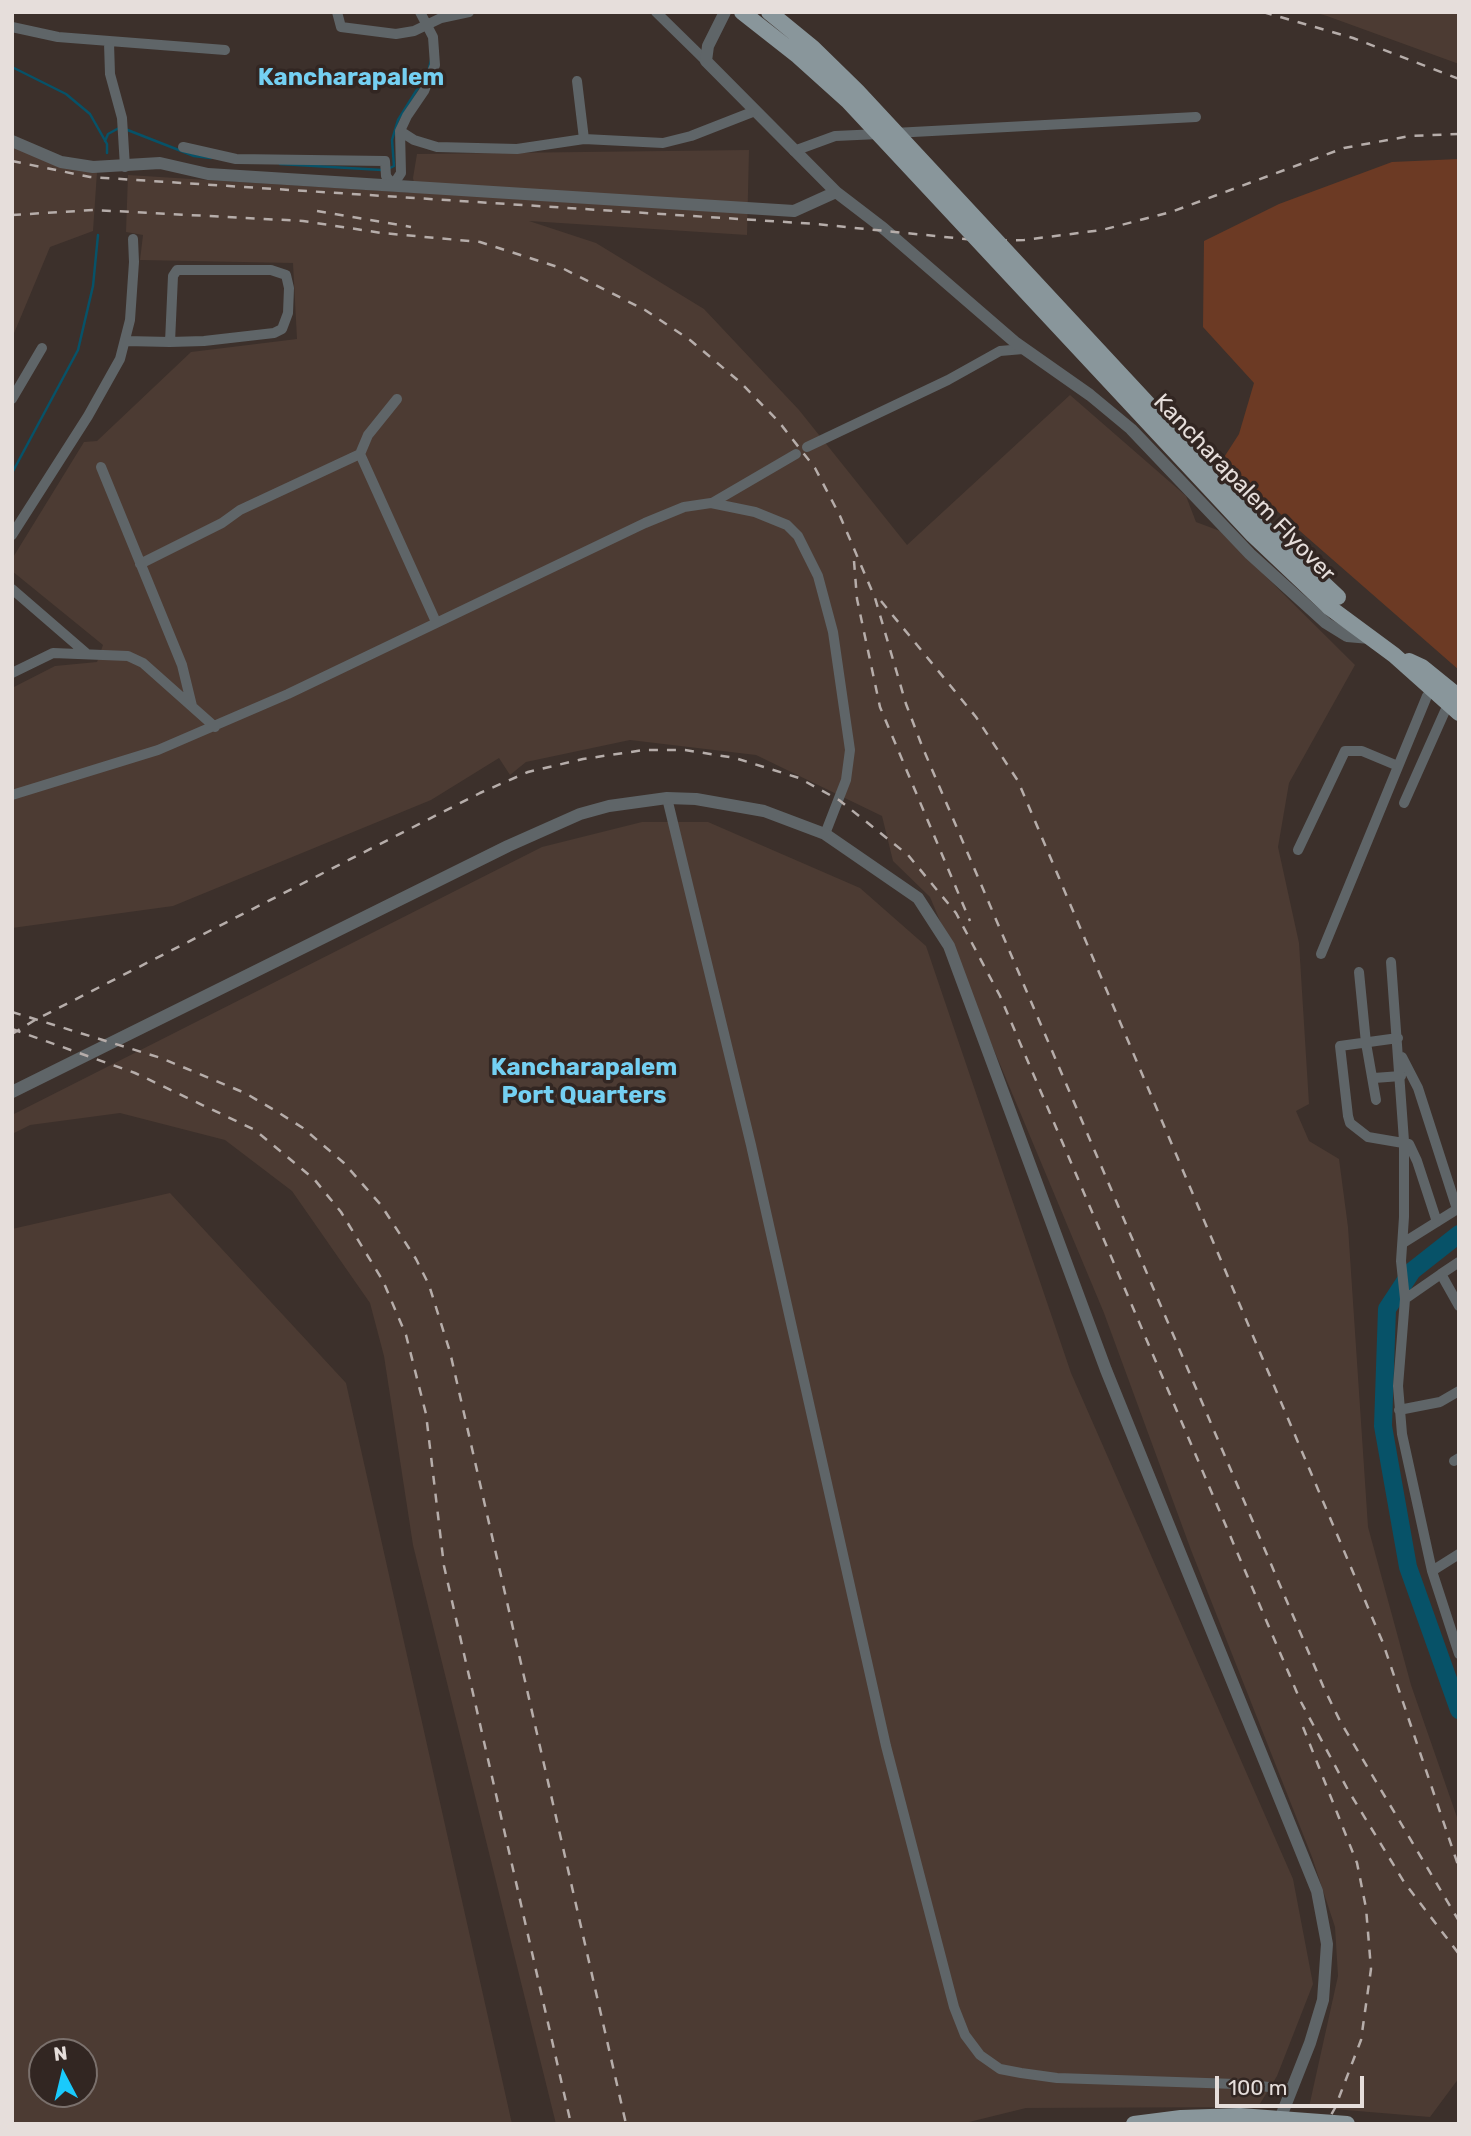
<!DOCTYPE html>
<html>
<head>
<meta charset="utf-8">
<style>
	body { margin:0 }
	#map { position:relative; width:1471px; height:2136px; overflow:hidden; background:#3c302b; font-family:Rubik,sans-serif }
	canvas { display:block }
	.frame { position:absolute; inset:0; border:14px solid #e6dedb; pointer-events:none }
	.north { position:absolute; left:28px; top:2038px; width:70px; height:70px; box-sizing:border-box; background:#322622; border:2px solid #7a706c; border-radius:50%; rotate:353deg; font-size:19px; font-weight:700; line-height:28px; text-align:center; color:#e6dedb }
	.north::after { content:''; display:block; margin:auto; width:24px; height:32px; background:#1acafc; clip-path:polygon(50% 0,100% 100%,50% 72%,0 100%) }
	.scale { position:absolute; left:1215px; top:2076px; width:149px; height:32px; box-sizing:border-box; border:4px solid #e6dedb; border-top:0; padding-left:9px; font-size:21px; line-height:24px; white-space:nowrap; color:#e6dedb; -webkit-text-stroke:5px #322622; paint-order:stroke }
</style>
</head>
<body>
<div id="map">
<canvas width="1471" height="2136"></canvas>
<div class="frame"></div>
<div class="north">N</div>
<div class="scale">100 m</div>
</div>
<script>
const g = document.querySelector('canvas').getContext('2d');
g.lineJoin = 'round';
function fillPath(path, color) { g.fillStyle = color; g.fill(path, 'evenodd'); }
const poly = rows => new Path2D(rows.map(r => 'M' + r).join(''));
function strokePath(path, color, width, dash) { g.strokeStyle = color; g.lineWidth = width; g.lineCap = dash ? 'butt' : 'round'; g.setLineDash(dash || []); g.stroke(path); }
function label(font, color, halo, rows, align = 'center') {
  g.font = font + ' Rubik,sans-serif'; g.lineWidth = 7; g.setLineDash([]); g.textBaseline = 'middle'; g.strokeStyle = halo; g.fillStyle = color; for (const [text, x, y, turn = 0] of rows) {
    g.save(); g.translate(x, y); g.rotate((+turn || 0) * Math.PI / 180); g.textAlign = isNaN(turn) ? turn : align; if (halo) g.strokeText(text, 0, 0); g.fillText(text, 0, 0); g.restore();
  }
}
fillPath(poly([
	[1313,12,1459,12,1459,64,1327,16],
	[12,146,97,172,93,231,50,247,12,338],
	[749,150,747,235,529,221,596,243,704,309,799,410,907,545,1070,395,1186,496,1196,522,1220,531,1355,665,1289,783,1278,847,1299,943,1309,1104,1296,1111,1309,1141,1339,1159,1348,1227,1368,1527,1411,1685,1459,1823,1459,2078,1430,2117,1309,2107,1338,1976,1335,1927,1312,1857,1191,1550,1104,1313,930,897,893,861,882,816,756,755,630,740,526,762,510,775,499,758,431,800,173,906,12,928,12,688,55,666,97,662,103,645,12,571,12,559,84,442,97,441,191,352,297,339,293,263,140,260,143,235,126,232,128,175,416,193,413,178,417,154],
	[642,822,708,822,860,888,926,946,1071,1373,1293,1879,1313,1984,1277,2076,1258,2107,1026,2108,961,2124,556,2124,413,1545,384,1356,370,1303,292,1191,225,1140,120,1113,30,1125,12,1134,12,1115,542,847],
	[170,1193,346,1383,512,2124,12,2124,12,1229],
	[42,2052,84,2052,84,2094,42,2094]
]), '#4c3b33');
fillPath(poly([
	[1459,159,1459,670,1221,462,1239,434,1254,383,1203,327,1204,241,1279,204,1392,162]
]), '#6c3a24');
strokePath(poly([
	[12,67,66,94,90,114,107,144,107,153],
	[125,129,194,156,211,158],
	[105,141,108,134,119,128],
	[280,164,382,170],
	[388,169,394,166,392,140,398,120,428,72,431,60],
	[12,473,78,350,93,286,98,235]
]), '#075268', 2.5);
strokePath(poly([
	[1459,1234,1412,1271,1387,1309,1383,1426,1408,1567,1459,1710]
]), '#075268', 18);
strokePath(poly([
	[337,12,341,27,396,34,414,31,441,18,469,12],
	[656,12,706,61],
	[12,27,58,37,225,50],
	[109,43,110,74,122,118,125,167],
	[577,81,584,139],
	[400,131,414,140,437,147,517,149,584,139,663,143,691,136,755,111],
	[894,133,1196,117],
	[183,147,236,159,385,161,386,176,393,185,401,173,400,131,407,116,424,91,435,65,433,37,420,12],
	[794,151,835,136,879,134],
	[126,341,170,342,204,341,274,333,282,329,288,313,289,288,286,275,271,270,177,270,173,276,170,342],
	[12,399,42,348],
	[397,399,368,435,360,454,436,622],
	[807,447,948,380,1000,351,1023,349],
	[101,467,182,665,192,706],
	[712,503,796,454],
	[12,535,88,416,120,359,130,320,134,262,133,239],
	[140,564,222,523,240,510,360,454],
	[12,589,86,653],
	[12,673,53,653,128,656,143,663,215,727],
	[12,795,158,750,288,694,645,523,684,507,711,503,755,512,787,525,798,536,818,576,833,632,850,750,846,780,825,834],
	[667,798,751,1145,886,1746,954,2007,965,2035,980,2055,1000,2069,1021,2073,1057,2078,1236,2084,1292,2089],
	[1404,803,1445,711],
	[1298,850,1345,751,1362,751,1398,766],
	[1321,954,1427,696],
	[1391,962,1404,1141,1404,1217,1401,1261,1405,1299,1441,1274,1459,1306],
	[1359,972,1366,1043,1376,1100],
	[1398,1038,1340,1046,1348,1116,1350,1123,1368,1137,1409,1144,1417,1161,1437,1222],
	[1402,1057,1418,1088,1457,1209],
	[1374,1078,1401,1076],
	[1403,1243,1459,1208],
	[1441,1274,1459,1262],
	[1405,1299,1398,1386,1402,1434,1432,1571,1459,1654],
	[1399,1410,1440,1402,1459,1391],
	[1454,1461,1459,1458],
	[1432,1571,1459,1554]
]), '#5f6568', 10);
strokePath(poly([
	[725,12,708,46,706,61,836,192,883,228,1016,343,1090,395,1131,429,1250,554,1326,623,1347,636,1370,638],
	[12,141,61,162,93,167,160,163,208,174,794,211,836,192],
	[12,1092,508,846,580,814,609,806,667,798,696,799,764,811,825,834,918,898,949,946,1106,1370,1317,1891,1327,1944,1323,2000,1310,2043,1278,2124]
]), '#5f6568', 12);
strokePath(poly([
	[1329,607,1394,655,1459,713],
	[1409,661,1422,667,1459,697]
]), '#89969b', 16);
strokePath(poly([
	[1263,12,1353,38,1459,79],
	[12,161,90,177,816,224,985,241,1024,240,1102,230,1171,212,1344,148,1410,136,1459,134],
	[317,211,411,227],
	[12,215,94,210,303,221,382,233,480,242,564,269,645,310,690,340,740,382,779,422,815,468,840,516,875,598,906,704,922,746,1323,1686,1340,1721,1459,1921],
	[854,561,857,599,880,707,970,921],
	[881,601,976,717,1018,781,1383,1643,1459,1868],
	[12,1012,161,1058,245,1093,276,1111,303,1128,344,1163,381,1205,416,1259,429,1285,450,1352,626,2124],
	[12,1029,135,1073,255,1130,314,1179,341,1212,383,1281,406,1335,426,1414,444,1566,571,2124],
	[12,1034,35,1020,480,793,528,772,583,759,644,750,685,750,735,758,799,778,839,800,908,855,956,913,1000,996,1301,1702,1348,1790,1404,1882,1459,1954],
	[1303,1727,1357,1863,1366,1908,1371,1969,1361,2040,1335,2108,1326,2124]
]), '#b6adaa', 2.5, [9, 9]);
strokePath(poly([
	[742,12,798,56,848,101,1253,535,1329,607],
	[769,12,813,48,857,91,1255,519,1338,597],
	[1134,2124,1181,2118,1240,2116,1347,2124]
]), '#89969b', 16);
label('23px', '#e6dedb', '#322622', [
	["Kancharapalem Flyover",1244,488,46]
]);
label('bold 24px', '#74d0f2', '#322622', [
	["Kancharapalem",351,78],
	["Kancharapalem",584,1068],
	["Port Quarters",584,1096]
]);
</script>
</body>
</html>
